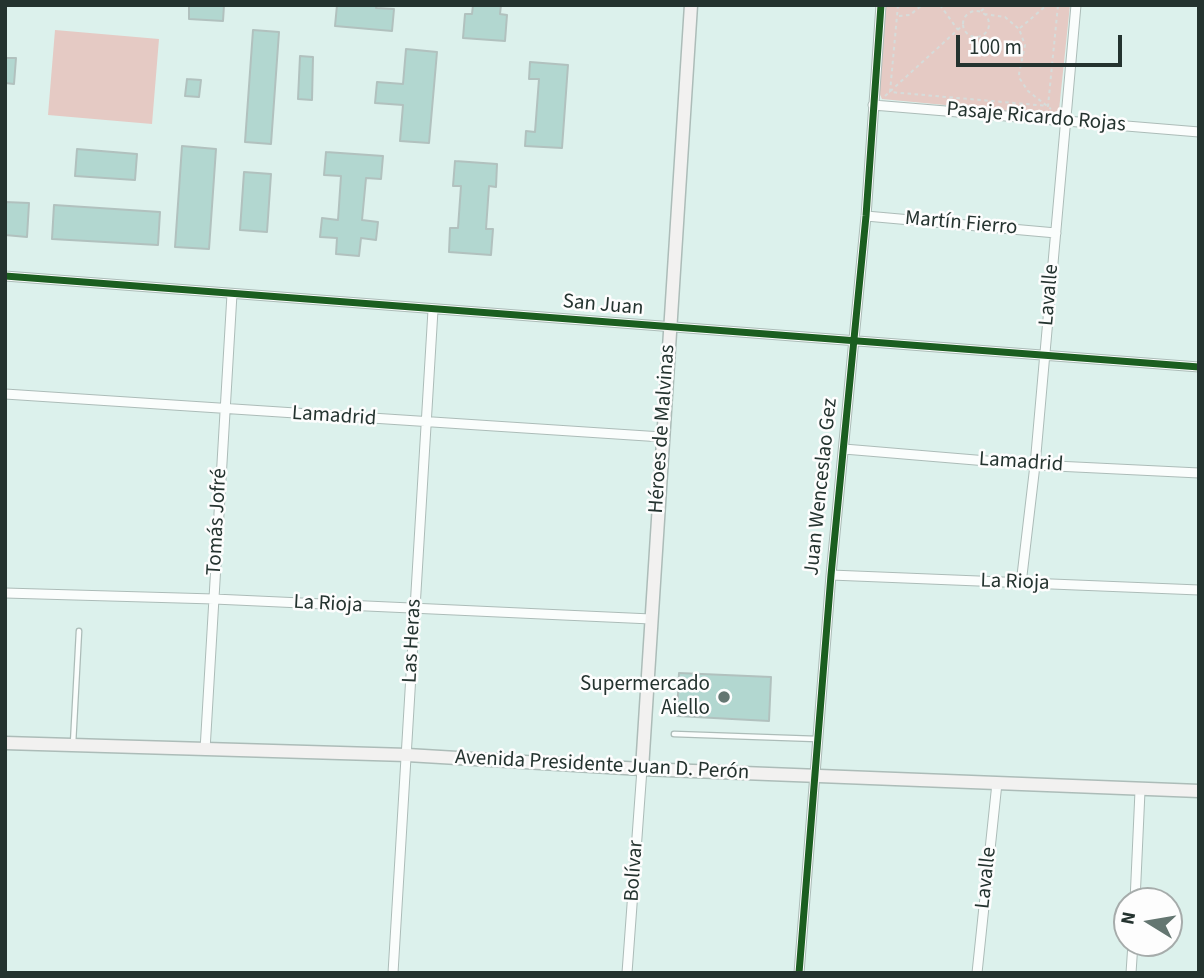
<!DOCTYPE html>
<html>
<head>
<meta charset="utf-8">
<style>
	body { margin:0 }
	#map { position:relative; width:1204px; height:978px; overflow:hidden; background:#dcf1ec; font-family:"Source Sans 3",sans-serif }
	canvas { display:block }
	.frame { position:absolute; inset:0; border:7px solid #24332f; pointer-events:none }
	.north { position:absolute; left:1113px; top:887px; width:70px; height:70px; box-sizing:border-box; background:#fdfdfd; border:2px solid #a6acab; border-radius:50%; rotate:281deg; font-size:19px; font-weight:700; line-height:28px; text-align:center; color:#24332f }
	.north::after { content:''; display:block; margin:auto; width:24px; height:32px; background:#647671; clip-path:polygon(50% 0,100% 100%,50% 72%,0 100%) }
	.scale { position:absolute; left:956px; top:35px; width:166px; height:32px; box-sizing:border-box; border:4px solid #24332f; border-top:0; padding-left:9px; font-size:21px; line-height:24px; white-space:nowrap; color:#24332f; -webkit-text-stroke:5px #fdfdfd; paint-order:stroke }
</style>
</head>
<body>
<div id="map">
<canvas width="1204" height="978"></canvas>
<div class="frame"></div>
<div class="north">N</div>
<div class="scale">100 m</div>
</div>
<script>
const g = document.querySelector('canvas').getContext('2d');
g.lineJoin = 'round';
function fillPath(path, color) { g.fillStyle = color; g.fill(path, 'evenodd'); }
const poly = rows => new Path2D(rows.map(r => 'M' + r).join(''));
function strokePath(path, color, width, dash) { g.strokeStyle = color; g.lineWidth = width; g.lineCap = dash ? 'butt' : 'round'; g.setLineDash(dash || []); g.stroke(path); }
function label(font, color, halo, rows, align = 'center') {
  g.font = font + ' "Source Sans 3",sans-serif'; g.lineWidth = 5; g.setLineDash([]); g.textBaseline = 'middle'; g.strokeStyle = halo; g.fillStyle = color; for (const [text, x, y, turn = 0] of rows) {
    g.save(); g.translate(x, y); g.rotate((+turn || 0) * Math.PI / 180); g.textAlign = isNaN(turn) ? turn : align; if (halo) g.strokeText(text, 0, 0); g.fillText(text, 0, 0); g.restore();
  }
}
fillPath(poly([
	[885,5,1070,5,1059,110,1049,115,882,99,878,90],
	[55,30,159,39,152,124,48,115]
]), '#e5cac4');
const building = poly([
	[189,5,224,5,223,21,189,19,189,5],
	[337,5,377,5,376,8,394,9,392,31,335,26,337,5],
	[473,5,501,5,500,14,507,15,505,41,463,38,465,14,472,14,473,5],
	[253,30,279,32,271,144,245,142,253,30],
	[406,49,437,52,429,143,400,141,403,105,375,103,377,82,403,84,406,49],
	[300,56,313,57,312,100,298,99,300,56],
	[5,58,16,58,14,84,5,83,5,58],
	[530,62,568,65,562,148,525,146,526,131,535,132,539,79,529,79,530,62],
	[187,79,201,80,199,97,185,96,187,79],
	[182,146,216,149,209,249,175,247,182,146],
	[77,149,137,154,135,180,75,176,77,149],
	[326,152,383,156,381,179,366,178,362,220,378,222,376,240,361,238,359,256,336,254,337,238,320,237,322,218,338,220,341,176,324,175,326,152],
	[455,161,497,164,496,187,489,186,486,229,493,229,491,255,449,252,450,228,458,228,461,186,453,186,455,161],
	[244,172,271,174,267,232,240,230,244,172],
	[5,202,29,203,27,237,5,235,5,202],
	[54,205,160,212,158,245,52,239,54,205],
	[679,673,771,677,769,721,677,716,679,673]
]);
fillPath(building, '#b2d7d0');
strokePath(building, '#b1c1be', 2);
const lane = poly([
	[674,734,817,739],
	[73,744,79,631]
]);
const street = poly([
	[873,105,1199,132],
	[866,216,1056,233],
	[5,276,1199,367],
	[5,394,662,437],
	[844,449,1035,465,1199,473],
	[831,575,1199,590],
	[1021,584,1035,465,1076,5],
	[5,593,214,599,651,619],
	[205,750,232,294],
	[1135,901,1140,791],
	[393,973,433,310],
	[627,973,642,769],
	[799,973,831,575,866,216,881,5],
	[977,973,997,783],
	[1131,973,1133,943]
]);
const secondary = poly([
	[5,743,407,755,642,769,1199,791],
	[642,769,691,5]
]);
strokePath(lane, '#acbcb8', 7);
strokePath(street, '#acbcb8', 11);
strokePath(secondary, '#acbcb8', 15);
strokePath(poly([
	[898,5,890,92,1048,106,1058,5],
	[940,5,958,30],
	[981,11,988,5],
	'963 24a13 13 0 1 1 26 0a13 13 0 1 1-26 0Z',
	[984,14,1005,17,1019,29,1025,45,1019,74,1020,79,1028,91,1051,109],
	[899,16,910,15,922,5],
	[1020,28,1047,5],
	[885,96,963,25]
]), '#d6dcda', 2, [3.5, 3.5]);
strokePath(lane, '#fafdfc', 4.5);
strokePath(street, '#fafdfc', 9);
strokePath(secondary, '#f2f1f0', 12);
strokePath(poly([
	[5,276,1199,367],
	[799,973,831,575,866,216,881,5]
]), '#1b5e20', 7);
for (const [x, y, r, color] of [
	[724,697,7,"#647671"]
]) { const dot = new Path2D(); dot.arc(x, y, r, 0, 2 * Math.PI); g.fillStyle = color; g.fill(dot); strokePath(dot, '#fdfdfd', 2.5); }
label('21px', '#24332f', '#fdfdfd', [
	["Pasaje Ricardo Rojas",1036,118,5],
	["Martín Fierro",961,224,5],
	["Lavalle",1050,295,-85],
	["San Juan",603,306,5],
	["Lamadrid",334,417,4],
	["Héroes de Malvinas",663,429,-86],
	["Lamadrid",1021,463,4],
	["Juan Wenceslao Gez",822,487,-84],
	["Tomás Jofré",218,522,-87],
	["La Rioja",1015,583,2],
	["La Rioja",328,605,3],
	["Las Heras",413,641,-87],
	["Avenida Presidente Juan D. Perón",602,766,3],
	["Bolívar",635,871,-86],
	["Lavalle",987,878,-84]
]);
label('21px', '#24332f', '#fdfdfd', [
	["Supermercado",710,685],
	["Aiello",710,709]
], 'right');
</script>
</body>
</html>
